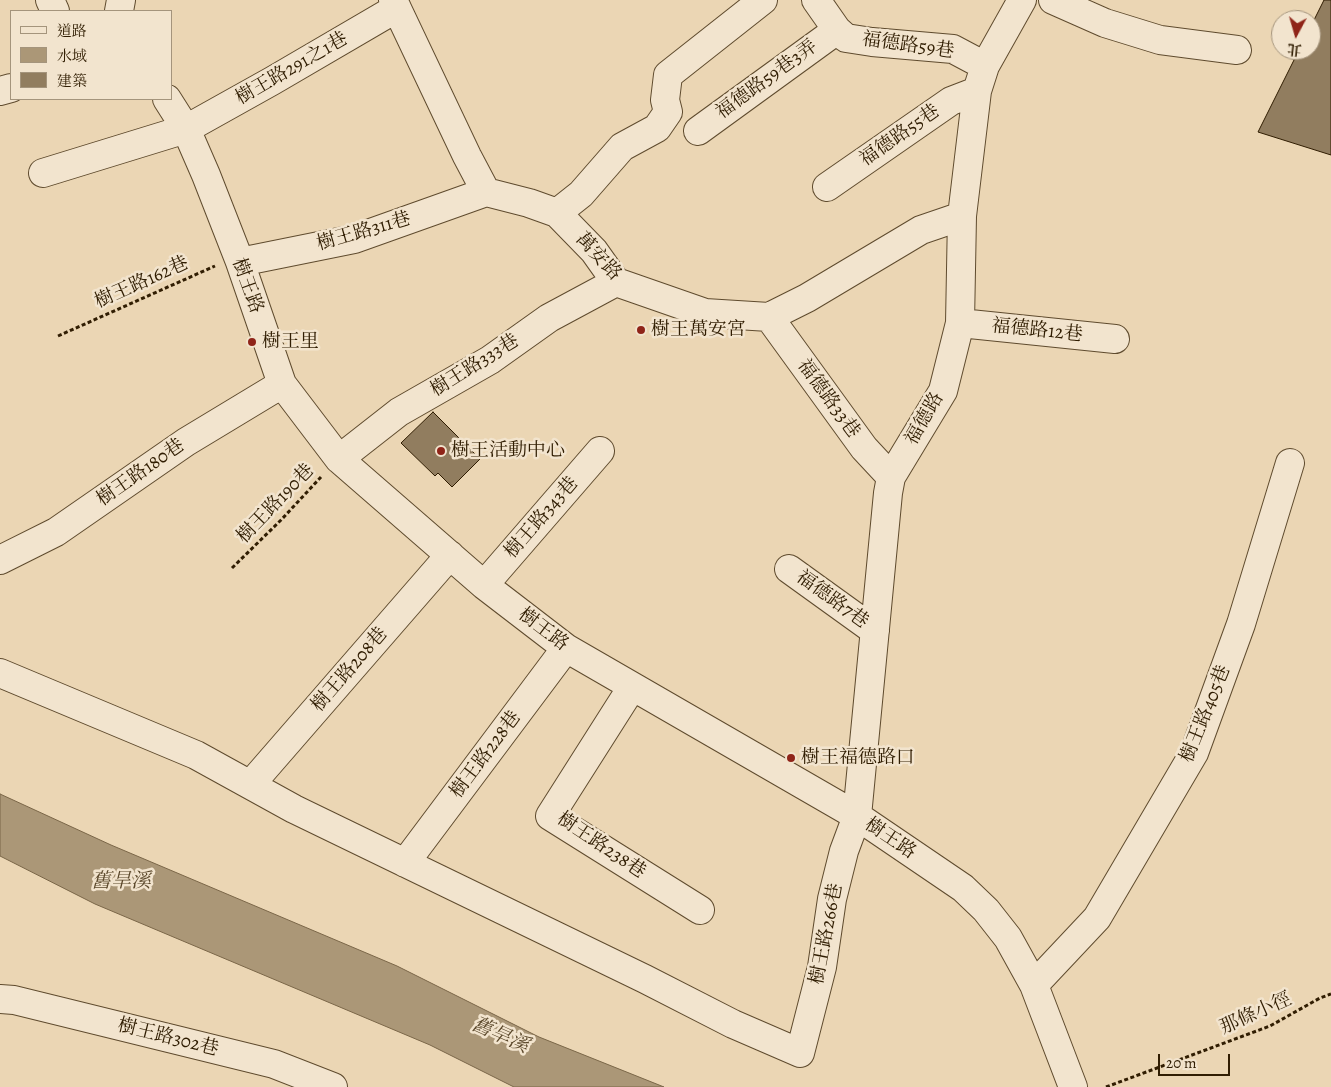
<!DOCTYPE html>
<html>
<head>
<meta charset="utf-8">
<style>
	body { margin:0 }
	#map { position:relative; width:1331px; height:1087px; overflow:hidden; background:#ebd6b4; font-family:Alegreya,"Noto Serif TC",serif }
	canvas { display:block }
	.legend { position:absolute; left:10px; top:10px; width:162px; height:90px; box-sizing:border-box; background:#f2e4ce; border:1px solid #a4947c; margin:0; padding:6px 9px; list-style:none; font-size:15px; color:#301d02 }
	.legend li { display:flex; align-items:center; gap:10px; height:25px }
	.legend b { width:25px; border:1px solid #a4947c }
	.north { position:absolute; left:1271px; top:10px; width:50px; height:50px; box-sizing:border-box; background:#f2e4ce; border:1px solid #a4947c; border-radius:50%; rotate:186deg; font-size:14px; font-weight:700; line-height:20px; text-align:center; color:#301d02 }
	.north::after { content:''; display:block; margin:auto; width:18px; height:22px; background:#8f2418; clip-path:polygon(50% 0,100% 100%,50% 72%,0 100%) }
	.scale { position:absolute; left:1158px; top:1054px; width:72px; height:22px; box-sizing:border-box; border:2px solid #301d02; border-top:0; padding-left:6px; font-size:15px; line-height:18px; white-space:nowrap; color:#301d02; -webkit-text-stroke:4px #f2e4ce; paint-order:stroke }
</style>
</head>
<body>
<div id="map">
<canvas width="1331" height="1087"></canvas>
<ul class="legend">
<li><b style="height:6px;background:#f2e4ce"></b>道路</li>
<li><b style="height:14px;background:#ab9777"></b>水域</li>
<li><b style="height:14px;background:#917d5f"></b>建築</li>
</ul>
<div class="north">北</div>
<div class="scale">20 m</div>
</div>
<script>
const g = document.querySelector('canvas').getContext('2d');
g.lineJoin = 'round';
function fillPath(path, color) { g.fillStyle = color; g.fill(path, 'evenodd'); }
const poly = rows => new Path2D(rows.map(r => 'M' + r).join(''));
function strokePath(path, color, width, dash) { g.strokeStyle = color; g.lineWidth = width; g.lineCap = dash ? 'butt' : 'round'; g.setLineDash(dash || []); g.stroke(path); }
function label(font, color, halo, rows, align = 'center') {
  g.font = font + ' Alegreya,"Noto Serif TC",serif'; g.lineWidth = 5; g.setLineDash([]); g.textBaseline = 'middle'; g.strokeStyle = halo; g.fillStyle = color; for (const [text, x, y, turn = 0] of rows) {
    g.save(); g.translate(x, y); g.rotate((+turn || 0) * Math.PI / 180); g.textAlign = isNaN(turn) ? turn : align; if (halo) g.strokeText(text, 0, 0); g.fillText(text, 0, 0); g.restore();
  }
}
const water = poly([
	[0,794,111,845,397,966,539,1037,664,1087,514,1087,430,1045,95,904,0,856,0,794]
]);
fillPath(water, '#ab9777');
strokePath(water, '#7a6648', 1);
const building = poly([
	[1324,0,1331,0,1331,155,1258,132,1299,50,1311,50,1311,26,1324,0],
	[433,412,480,459,452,487,438,473,435,476,401,443,433,412]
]);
fillPath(building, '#917d5f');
strokePath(building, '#301d02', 1);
const minor = poly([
	[50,0,55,11],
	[393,0,467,156,486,192,529,203,557,213,594,251,616,282,705,313,769,317,807,298,921,230,962,216],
	[816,0,837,30,846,38,872,42,953,49,985,66],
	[1053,0,1105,23,1160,40,1237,50],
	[119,11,121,0],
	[0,91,11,88],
	[167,99,186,129,206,175,240,262,282,384,339,459,484,585,566,648,857,816,963,888,986,910,1008,938,1034,985,1073,1087],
	[698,131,837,30],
	[43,173,186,129,272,81,397,8],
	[827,187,951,101,977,91],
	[557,213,581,194,622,147,657,128,668,112,665,100,668,75,763,0],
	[240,262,354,239,486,192],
	[769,317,864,448,891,477],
	[960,323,1115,339],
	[339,459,399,412,490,360,549,318,616,282],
	[0,560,56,532,186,442,282,384],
	[789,569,875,631],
	[484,585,600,451],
	[0,673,196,755,294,809,645,979,733,1024,800,1053,822,967,832,899,844,851,857,816,888,493,891,477,943,391,960,323,962,216,977,91,985,66,1022,0],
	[632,687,550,816,700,910],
	[251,784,450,555],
	[405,863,566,648],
	[1034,985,1097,918,1194,753,1241,624,1290,463],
	[0,999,14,1000,274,1064,333,1087]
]);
strokePath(minor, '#5f4b2e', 30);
strokePath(poly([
	[58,336,215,266],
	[232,568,281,520,321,477],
	[1106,1087,1270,1026,1320,998,1331,994]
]), '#301d02', 3, [4, 2.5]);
strokePath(minor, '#f2e4ce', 28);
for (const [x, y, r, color] of [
	[641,330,5,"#8f2418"],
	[252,342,5,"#8f2418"],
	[441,451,5,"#8f2418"],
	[791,758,5,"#8f2418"]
]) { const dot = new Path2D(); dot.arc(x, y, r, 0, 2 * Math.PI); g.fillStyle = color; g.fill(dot); strokePath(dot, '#f2e4ce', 2); }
label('19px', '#301d02', '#f2e4ce', [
	["福德路59巷",908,46,8],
	["樹王路291之1巷",292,69,-30],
	["福德路59巷3弄",767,80,-36],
	["福德路55巷",900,136,-35],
	["樹王路311巷",364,232,-16],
	["萬安路",598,257,47],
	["樹王路162巷",142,283,-24],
	["樹王路",247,286,70],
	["福德路12巷",1037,331,6],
	["樹王路333巷",475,366,-32],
	["福德路33巷",828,399,54],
	["福德路",925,419,-60],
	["樹王路180巷",141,473,-35],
	["樹王路190巷",276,504,-46],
	["樹王路343巷",542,518,-49],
	["福德路7巷",832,600,36],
	["樹王路",543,630,37],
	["樹王路208巷",350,670,-49],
	["樹王路405巷",1206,714,-68],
	["樹王路228巷",486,755,-53],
	["樹王路",890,839,34],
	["樹王路238巷",601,846,34],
	["樹王路266巷",827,934,-79],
	["那條小徑",1256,1014,-24],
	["樹王路302巷",168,1038,14]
]);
label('19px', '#301d02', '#f2e4ce', [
	["樹王萬安宮",651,330],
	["樹王里",262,342],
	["樹王活動中心",451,451],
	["樹王福德路口",801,758]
], 'left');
label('italic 20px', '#5b482b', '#f2e4ce', [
	["舊旱溪",121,882],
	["舊旱溪",500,1036,24]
]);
</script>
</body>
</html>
